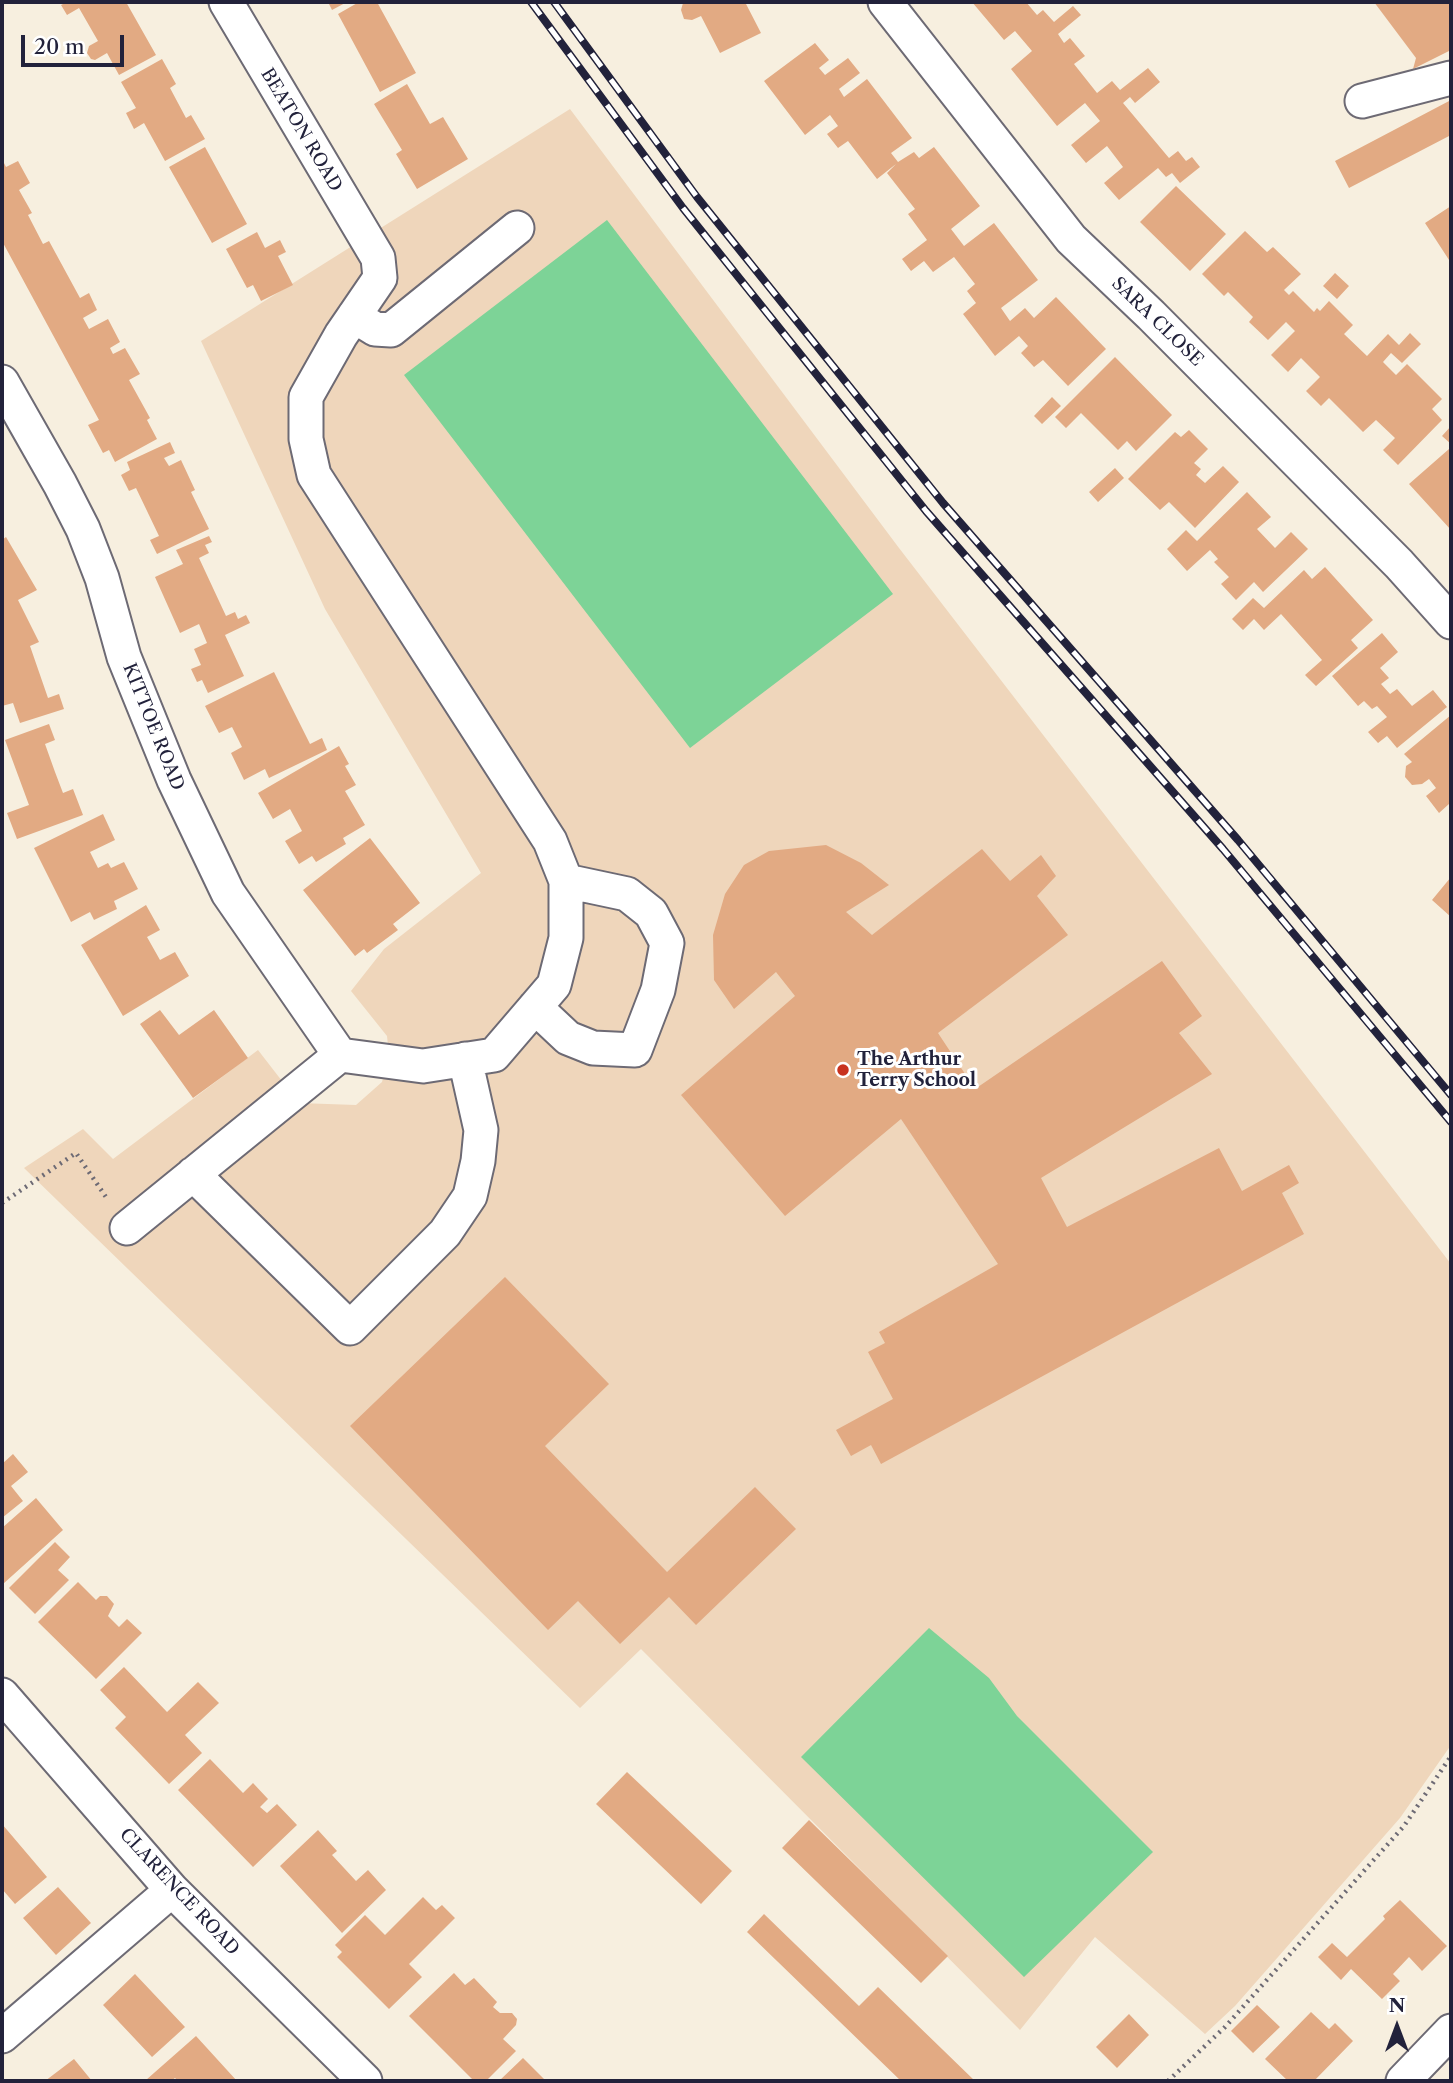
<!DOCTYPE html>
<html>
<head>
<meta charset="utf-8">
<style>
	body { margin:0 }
	#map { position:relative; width:1453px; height:2083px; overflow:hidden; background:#f7efdf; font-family:"Libre Caslon Text",serif }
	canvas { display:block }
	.frame { position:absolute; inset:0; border:4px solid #22223b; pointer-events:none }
	.north { position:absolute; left:1362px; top:1992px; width:70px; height:70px; -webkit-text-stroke:5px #fff; paint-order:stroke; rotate:0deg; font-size:19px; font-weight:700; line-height:28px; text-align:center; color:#22223b }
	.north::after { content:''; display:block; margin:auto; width:24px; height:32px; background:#22223b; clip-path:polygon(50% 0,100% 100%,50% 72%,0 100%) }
	.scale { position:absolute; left:21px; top:35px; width:103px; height:32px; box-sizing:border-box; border:4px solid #22223b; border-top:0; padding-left:9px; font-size:21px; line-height:24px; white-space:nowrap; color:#22223b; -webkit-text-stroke:5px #fff; paint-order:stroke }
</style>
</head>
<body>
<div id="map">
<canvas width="1453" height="2083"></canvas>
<div class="frame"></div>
<div class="north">N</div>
<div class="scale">20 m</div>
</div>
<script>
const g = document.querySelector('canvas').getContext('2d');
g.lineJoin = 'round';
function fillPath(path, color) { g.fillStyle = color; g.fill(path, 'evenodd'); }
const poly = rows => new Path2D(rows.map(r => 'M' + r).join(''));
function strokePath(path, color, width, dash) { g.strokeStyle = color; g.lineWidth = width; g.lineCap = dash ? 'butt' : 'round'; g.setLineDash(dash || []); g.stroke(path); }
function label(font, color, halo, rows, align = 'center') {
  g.font = font + ' "Libre Caslon Text",serif'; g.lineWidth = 6; g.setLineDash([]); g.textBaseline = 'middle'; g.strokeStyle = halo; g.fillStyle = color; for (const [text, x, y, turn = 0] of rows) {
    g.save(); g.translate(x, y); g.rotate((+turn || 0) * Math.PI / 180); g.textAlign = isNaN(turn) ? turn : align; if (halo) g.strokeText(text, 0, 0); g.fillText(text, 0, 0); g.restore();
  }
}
fillPath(poly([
	[570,109,899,548,1451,1264,1451,1745,1400,1818,1235,2006,1205,2034,1095,1937,1020,2030,641,1649,580,1708,24,1168,83,1129,113,1159,258,1050,299,1103,356,1105,382,1082,389,1055,387,1036,351,991,384,949,481,873,325,609,201,341]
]), '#efd6bb');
fillPath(poly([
	[607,220,893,594,690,748,404,375],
	[929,1628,989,1678,1017,1716,1153,1852,1024,1977,801,1757]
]), '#7dd397');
fillPath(poly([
	[67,2,126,2,156,55,119,75,107,53,95,60,91,59,87,53,89,46,98,41,79,8,67,15,61,5],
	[328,2,347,2,332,10],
	[359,2,377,2,416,73,380,92,338,14],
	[686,2,745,2,761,33,720,53,701,16,692,20,684,19,681,10,683,3],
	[972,2,1026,2,1037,15,1043,10,1054,22,1073,6,1081,15,1058,34,1064,43,1070,38,1085,56,1074,64,1097,93,1112,81,1120,90,1148,68,1160,82,1135,103,1130,97,1123,103,1169,158,1178,151,1186,161,1192,157,1200,167,1180,183,1172,173,1166,177,1158,168,1119,200,1104,183,1123,167,1107,146,1086,163,1071,145,1100,121,1085,103,1057,126,1011,69,1032,51,1015,31,1004,40],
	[1374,2,1451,2,1451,50,1413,69,1416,58],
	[815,43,829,60,819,68,825,75,848,58,860,73,839,89,844,97,867,79,912,138,891,153,898,162,914,152,919,158,934,147,980,206,951,229,964,246,994,223,1038,280,1001,308,1010,321,1025,308,1034,318,1056,297,1106,349,1068,386,1043,360,1034,367,1021,353,1028,346,1019,336,995,356,963,314,976,303,967,291,975,284,954,257,933,272,924,261,911,271,902,259,927,240,908,214,915,209,887,173,896,164,877,179,848,141,838,148,827,134,838,126,830,115,805,135,764,81],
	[162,59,176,84,170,88,186,118,191,115,205,139,165,161,144,123,134,129,126,113,136,108,121,82],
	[407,84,430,124,443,117,468,159,417,189,396,154,402,150,374,104],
	[1451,100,1451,135,1349,188,1335,161],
	[205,147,247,224,212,243,169,167],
	[2,159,6,167,18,161,30,183,19,190,32,213,28,215,43,244,49,241,80,298,89,293,97,310,83,318,89,329,108,319,120,342,110,348,113,354,125,348,140,374,129,380,150,418,147,420,157,439,115,462,109,450,103,453,88,425,99,420,2,241],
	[1176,186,1226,234,1190,271,1140,222],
	[1451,206,1451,263,1425,223],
	[1245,231,1267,252,1273,247,1301,274,1284,290,1289,295,1293,291,1314,312,1317,308,1320,311,1329,301,1353,325,1344,334,1367,356,1388,334,1399,345,1410,333,1421,344,1402,363,1391,353,1383,362,1396,375,1407,364,1442,399,1432,409,1442,420,1398,465,1383,450,1395,438,1376,420,1363,432,1329,398,1321,406,1306,391,1320,377,1301,358,1288,372,1271,355,1295,331,1286,322,1268,340,1249,322,1253,317,1228,292,1224,296,1202,274],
	[257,232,265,248,280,240,286,252,278,256,293,285,261,301,253,285,247,288,226,249],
	[1335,273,1349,286,1337,299,1323,286],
	[1115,357,1172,415,1136,451,1127,441,1118,450,1081,413,1066,428,1055,417],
	[1052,397,1061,406,1042,424,1034,416],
	[1451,426,1451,444,1442,436],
	[1189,430,1208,449,1194,463,1201,469,1196,475,1205,483,1223,466,1239,482,1195,528,1169,502,1160,510,1128,479,1175,432,1181,437],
	[170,442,175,453,164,458,169,466,181,460,195,490,191,492,209,529,157,554,150,540,159,536,136,488,129,491,121,475,130,470,127,462],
	[1449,449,1451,451,1451,530,1409,484],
	[1115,468,1124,478,1098,502,1089,492],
	[1247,492,1271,517,1257,529,1275,548,1291,532,1308,549,1263,592,1254,582,1236,600,1221,584,1229,577,1214,562,1218,559,1210,550,1187,571,1167,549,1186,530,1197,541],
	[209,536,212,542,205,545,209,553,199,558,226,616,235,612,238,619,246,615,250,623,225,635,244,676,208,693,202,680,197,682,191,669,201,665,194,649,207,643,199,624,180,633,155,577,183,564,176,550],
	[6,537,37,590,18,600,39,642,30,646,48,698,59,694,64,709,20,723,13,703,2,706,2,540],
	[1325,567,1373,620,1351,640,1358,648,1316,686,1305,675,1322,660,1281,614,1264,630,1254,619,1243,630,1232,619,1253,598,1264,608,1304,570,1312,579],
	[1382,633,1398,652,1380,668,1389,678,1381,684,1390,694,1397,689,1412,706,1433,690,1447,707,1397,748,1387,736,1378,743,1368,732,1387,717,1377,706,1372,709,1364,701,1358,706,1332,676],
	[274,672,310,744,322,738,327,750,269,778,265,769,244,780,231,753,242,747,232,727,219,733,205,706],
	[1451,715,1451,807,1449,804,1439,813,1426,796,1436,788,1429,779,1422,784,1412,785,1405,777,1406,766,1412,762,1404,754],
	[49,724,55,740,45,744,55,772,63,793,73,789,83,815,17,839,7,813,29,805,5,740],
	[339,746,349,764,345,766,356,785,345,791,365,825,343,838,346,844,316,862,312,856,299,864,285,841,302,831,290,809,273,819,258,793],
	[103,814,115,840,90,852,98,868,108,863,111,868,124,862,138,889,114,901,117,909,94,920,90,912,71,922,34,848],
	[370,838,420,903,393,924,398,930,367,953,364,949,355,956,303,890],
	[826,845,861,863,889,885,846,912,872,935,982,849,1010,881,1041,855,1056,876,1037,896,1068,935,938,1033,975,1089,1162,961,1202,1016,1179,1033,1212,1074,1041,1178,1067,1227,1219,1148,1242,1191,1289,1165,1299,1183,1282,1193,1304,1234,881,1464,871,1445,851,1456,836,1430,893,1399,868,1352,885,1343,879,1332,998,1264,901,1119,785,1216,681,1095,795,996,776,972,734,1009,714,980,713,935,725,894,744,865,769,851],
	[1451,877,1451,917,1432,900],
	[146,905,160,930,147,937,160,960,175,952,189,976,123,1016,81,945],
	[160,1010,179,1035,214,1010,248,1058,193,1098,140,1024],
	[505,1277,609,1384,545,1446,667,1572,755,1487,796,1529,696,1625,669,1597,620,1644,578,1601,548,1630,350,1426],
	[13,1454,28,1472,11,1486,23,1501,2,1518,2,1464],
	[36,1498,63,1530,3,1584,2,1528],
	[55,1542,70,1557,58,1570,69,1580,35,1614,9,1588],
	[78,1582,96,1600,100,1596,107,1596,114,1604,108,1616,119,1627,127,1619,142,1633,96,1679,38,1622],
	[124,1667,167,1712,198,1682,219,1703,185,1735,202,1753,169,1784,115,1728,126,1717,100,1690],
	[210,1759,243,1793,253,1783,268,1799,260,1807,267,1813,277,1804,297,1825,253,1867,178,1790],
	[627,1772,732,1871,701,1904,596,1804],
	[809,1820,948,1956,921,1983,782,1848],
	[2,1824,47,1877,15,1904,2,1889],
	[318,1830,337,1851,332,1855,356,1881,368,1870,386,1890,342,1933,280,1866],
	[58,1887,91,1923,56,1955,23,1918],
	[423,1897,436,1910,442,1905,455,1918,409,1964,422,1977,389,2009,337,1957,342,1952,335,1945,365,1915,385,1935],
	[1400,1900,1447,1946,1422,1971,1409,1957,1393,1974,1400,1981,1382,1999,1351,1969,1341,1980,1318,1957,1332,1943,1347,1957,1385,1919,1383,1916],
	[764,1914,859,2006,878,1987,975,2081,901,2081,747,1932],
	[454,1973,465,1985,474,1978,497,2002,493,2007,500,2013,512,2013,517,2019,516,2025,503,2039,516,2051,486,2081,474,2081,409,2016],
	[135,1974,185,2027,152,2057,103,2005],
	[1257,2005,1280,2027,1253,2053,1231,2031],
	[1311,2012,1329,2029,1335,2023,1353,2041,1314,2081,1288,2081,1265,2059],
	[1129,2014,1149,2035,1117,2068,1096,2047],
	[196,2036,237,2081,178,2081,175,2078,171,2081,148,2081,146,2080],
	[523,2058,546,2081,499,2081],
	[74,2059,92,2081,45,2081]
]), '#e2aa83');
const minor = poly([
	[885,2,1071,239,1151,315,1399,564,1451,622],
	[1362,101,1451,78],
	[354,316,375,329,391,330,517,228],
	[2,382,60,484,83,529,102,578,124,657,174,780,228,893,340,1055],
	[535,1007,568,1038,593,1048,635,1050,658,990,667,943,651,913,627,894,566,881],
	[193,1174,350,1328,445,1233,470,1196,478,1161,481,1130,465,1059],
	[127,1228,340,1055,423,1066,494,1055,554,985,566,938,566,881,550,841,314,475,306,439,306,397,341,335,380,278,378,258,226,2],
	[2,1695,172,1890,365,2081],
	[2,2036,172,1890],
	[1403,2081,1451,2031]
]);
strokePath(minor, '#6d6a74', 37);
strokePath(poly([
	[2,1203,76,1153,108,1200],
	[1168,2081,1225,2027,1404,1826,1451,1756]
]), '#6d6a74', 4.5, [2, 5]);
strokePath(minor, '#fff', 33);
const rail = poly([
	[531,2,683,208,926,511,1223,849,1451,1122],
	[554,2,697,197,943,503,1238,840,1451,1095]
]);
strokePath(rail, '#22223b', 8);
strokePath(rail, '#fff', 5, [16]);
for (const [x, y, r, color] of [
	[843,1070,7,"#c8321e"]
]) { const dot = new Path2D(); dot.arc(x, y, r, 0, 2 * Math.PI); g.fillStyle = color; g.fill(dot); strokePath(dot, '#fff', 2.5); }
label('18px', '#22223b', '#fff', [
	["BEATON ROAD",301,130,59],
	["SARA CLOSE",1157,322,44],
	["KITTOE ROAD",153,727,68],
	["CLARENCE ROAD",179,1892,47]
]);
label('bold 18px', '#22223b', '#fff', [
	["The Arthur",857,1060],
	["Terry School",857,1081]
], 'left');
</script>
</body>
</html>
